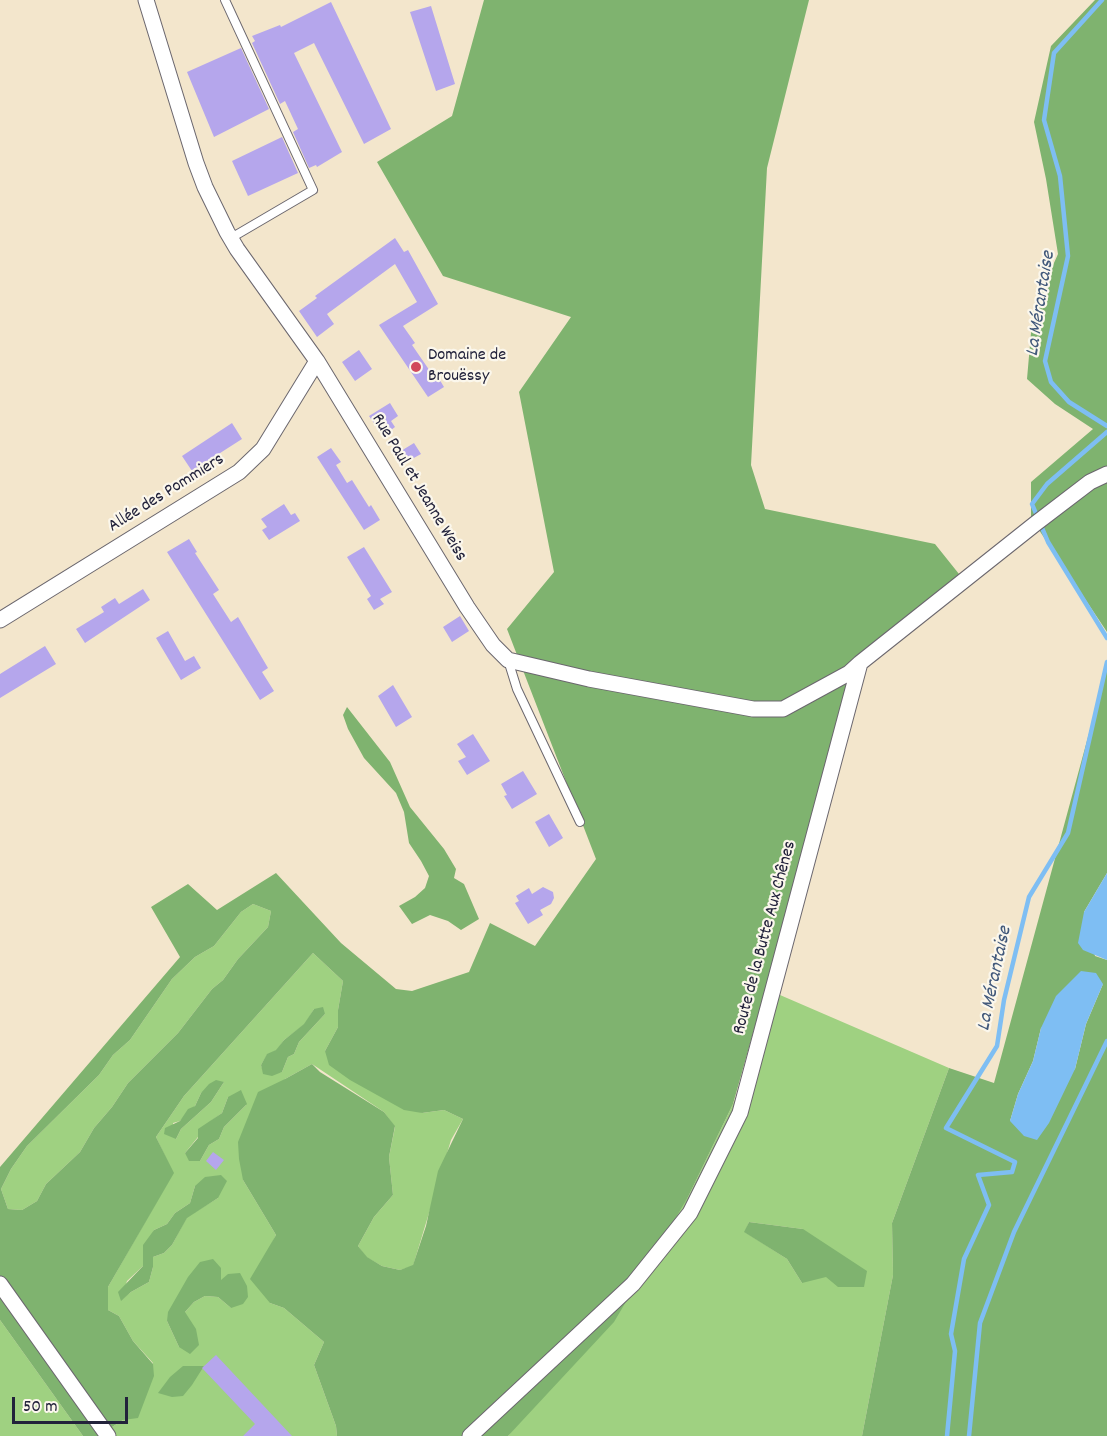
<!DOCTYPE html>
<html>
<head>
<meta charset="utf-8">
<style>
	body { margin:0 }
	#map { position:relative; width:1107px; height:1436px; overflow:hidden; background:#f3e6cc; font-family:Dekko,sans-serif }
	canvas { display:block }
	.scale { position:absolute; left:12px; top:1397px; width:116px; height:27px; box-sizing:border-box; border:3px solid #22223b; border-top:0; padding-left:8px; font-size:18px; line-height:21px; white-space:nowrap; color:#22223b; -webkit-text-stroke:4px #fbf7ec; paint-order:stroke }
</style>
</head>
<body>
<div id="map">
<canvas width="1107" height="1436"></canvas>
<div class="scale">50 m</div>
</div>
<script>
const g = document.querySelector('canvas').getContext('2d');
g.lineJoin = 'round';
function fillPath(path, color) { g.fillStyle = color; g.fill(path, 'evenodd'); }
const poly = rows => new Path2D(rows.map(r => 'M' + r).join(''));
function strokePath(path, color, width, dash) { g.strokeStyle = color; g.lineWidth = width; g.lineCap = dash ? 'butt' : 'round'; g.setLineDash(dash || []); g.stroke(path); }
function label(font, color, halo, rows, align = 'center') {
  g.font = font + ' Dekko,sans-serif'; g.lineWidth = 4.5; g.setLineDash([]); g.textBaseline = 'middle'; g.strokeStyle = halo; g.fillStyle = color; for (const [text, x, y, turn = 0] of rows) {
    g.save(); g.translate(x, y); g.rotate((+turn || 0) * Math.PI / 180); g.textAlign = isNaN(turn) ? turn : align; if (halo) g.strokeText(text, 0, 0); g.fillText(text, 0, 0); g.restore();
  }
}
fillPath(poly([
	[253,904,271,911,268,927,238,959,223,980,212,989,178,1033,128,1083,112,1107,94,1128,80,1152,46,1184,37,1201,22,1210,8,1209,1,1189,11,1169,27,1146,99,1075,113,1055,130,1040,172,979,195,957,214,946,241,912],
	[313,953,343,981,338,1010,338,1027,325,1051,422,1113,444,1110,463,1119,451,1140,413,1266,400,1270,382,1266,366,1257,358,1246,374,1217,393,1195,389,1157,395,1127,384,1112,312,1064,285,1079,243,1180,276,1235,268,1251,270,1303,284,1308,324,1342,314,1365,336,1426,337,1436,98,1436,123,1420,153,1363,133,1341,119,1316,108,1310,108,1287,173,1173,156,1137,184,1096],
	[314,1009,325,1014,299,1042,294,1054,288,1057,282,1072,264,1074,261,1065,267,1055,277,1050,284,1040,305,1024],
	[224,1082,211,1102,181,1129,176,1139,173,1123,180,1121,195,1106,201,1093],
	[228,1097,246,1105,224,1127,219,1139,209,1145,200,1161,185,1153,211,1121,222,1113],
	[195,1186,218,1198,187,1217,172,1245,164,1253,153,1257,153,1267,149,1282,131,1292,121,1300,127,1281,143,1266,154,1230,167,1224,175,1213,190,1203],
	[221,1280,231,1308,218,1297,205,1296,194,1302,185,1312,179,1347,167,1321],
	[780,995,949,1068,892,1223,893,1275,862,1436,508,1436,688,1197,733,1104],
	[749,1222,803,1229,802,1283,787,1259,745,1232],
	[0,1320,83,1436,0,1436]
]), '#9fd181');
fillPath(poly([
	[484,0,809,0,767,168,751,465,765,509,935,544,959,574,859,657,733,1104,688,1197,614,1322,508,1436,337,1436,336,1426,314,1365,324,1342,284,1308,270,1303,250,1279,276,1235,243,1180,239,1159,238,1142,258,1092,285,1079,312,1064,320,1072,384,1112,395,1126,389,1157,393,1195,374,1217,358,1246,367,1257,382,1266,400,1270,413,1265,426,1226,438,1171,463,1119,444,1110,422,1113,404,1110,350,1080,329,1065,325,1051,338,1027,338,1010,343,981,313,953,184,1096,156,1137,174,1173,108,1287,108,1310,119,1316,133,1341,153,1364,154,1376,138,1418,123,1420,98,1436,83,1436,0,1320,0,1167,180,957,151,907,188,884,217,910,276,873,341,943,396,989,412,991,469,972,490,923,535,946,596,859,507,629,554,572,519,392,571,317,443,276,377,162,452,116],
	[253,904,271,911,268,927,238,959,223,980,212,989,178,1033,128,1083,112,1107,94,1128,80,1152,46,1184,37,1201,22,1210,8,1209,1,1189,11,1169,27,1146,99,1075,113,1055,130,1040,172,979,195,957,214,946,241,912],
	[1095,0,1107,0,1107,632,1031,518,1031,482,1093,429,1055,404,1027,379,1033,310,1058,254,1046,179,1034,122,1051,46],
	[1107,667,1107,873,1084,912,1095,956,1107,960,1107,1436,862,1436,893,1275,892,1223,949,1068,994,1083],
	[1103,984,1086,1024,1075,1069,1010,1121,1018,1094,1033,1061,1041,1028],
	[347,707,390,762,410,807,444,849,456,869,454,878,464,884,479,919,461,930,448,921,430,915,412,924,399,906,415,897,425,888,429,876,421,861,409,843,404,812,396,793,364,758,348,729,343,715],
	[323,1007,325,1014,299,1042,294,1054,288,1057,282,1072,272,1076,263,1074,261,1065,267,1054,276,1050,284,1040,304,1024,314,1009],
	[216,1080,224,1082,211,1102,181,1129,176,1139,164,1134,165,1128,180,1121,188,1109,195,1106,201,1093,209,1084],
	[241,1090,247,1104,224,1127,219,1139,209,1145,200,1161,189,1161,185,1153,198,1138,198,1129,222,1113,228,1097],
	[221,1175,227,1181,218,1198,187,1218,172,1245,164,1253,153,1257,153,1267,149,1282,131,1292,121,1301,118,1292,143,1266,143,1245,154,1230,167,1224,175,1213,190,1203,195,1186,205,1177],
	[749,1222,803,1229,867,1271,864,1287,838,1287,826,1277,802,1283,787,1259,744,1232],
	[213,1259,221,1268,221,1280,228,1274,240,1273,247,1286,248,1297,243,1304,231,1308,218,1297,205,1296,194,1302,185,1312,196,1329,199,1345,190,1354,179,1347,167,1321,168,1312,188,1277,200,1262],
	[183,1366,204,1366,192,1385,183,1396,172,1397,158,1393,170,1377]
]), '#7fb36f');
fillPath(poly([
	[1107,873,1107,960,1083,950,1078,943,1084,912],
	[1081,971,1096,973,1103,984,1086,1024,1075,1069,1049,1123,1037,1140,1024,1136,1010,1121,1018,1094,1033,1061,1041,1028,1056,996]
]), '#7ebef3');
strokePath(poly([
	[1102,0,1054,53,1044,120,1060,176,1068,256,1045,361,1051,382,1069,402,1107,426],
	[1107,432,1047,484,1032,504,1048,542,1107,638],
	[947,1436,955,1351,951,1334,964,1259,989,1205,978,1175,1012,1172,1015,1162,946,1128,997,1046,1004,1000,1029,897,1068,833,1107,662],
	[969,1436,980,1323,1014,1232,1107,1041]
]), '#7ebef3', 4.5);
fillPath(poly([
	[331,2,391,129,364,144,314,43,294,53,342,152,317,167,316,165,309,168,293,132,298,129,285,101,280,104,252,43,255,41,252,36,280,25,281,27],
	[431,6,455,84,436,91,410,12],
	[241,48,269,109,214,137,187,72],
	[282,137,298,173,248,196,232,161],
	[395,238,404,252,408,250,438,304,403,326,415,343,412,345,432,374,435,372,444,387,428,397,379,325,417,302,395,264,327,314,334,324,317,337,299,311,317,298,315,296],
	[359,350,372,369,355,381,342,362],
	[390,403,398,416,391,421,395,427,383,436,369,416],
	[232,423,242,439,192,471,182,456],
	[414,443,421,454,403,464,396,454],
	[331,448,341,462,336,465,347,483,352,480,369,507,371,505,380,520,364,530,317,457],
	[284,504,291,515,295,513,300,521,269,540,262,530,267,527,261,519],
	[189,539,197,552,195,553,219,590,213,594,231,622,238,617,268,668,262,672,274,691,260,700,167,552],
	[364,547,392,592,380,599,384,604,374,610,367,599,371,596,347,557],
	[143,589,150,600,85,643,76,629,104,612,101,607,115,598,119,604],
	[460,616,469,631,452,642,443,627],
	[168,631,185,661,194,656,201,668,181,680,156,638],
	[45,646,56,664,0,698,0,674],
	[393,685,412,717,396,727,378,696],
	[473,734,490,761,467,775,458,761,466,757,457,744],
	[523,771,537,794,512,809,504,796,507,795,501,784],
	[549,814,563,838,549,847,535,822],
	[543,887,553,892,554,898,551,904,540,910,543,915,528,924,515,903,519,901,516,896,529,888,532,894],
	[213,1152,224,1160,216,1170,206,1161],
	[216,1355,292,1436,243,1436,255,1424,202,1368]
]), '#b5a6ec');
const service = poly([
	[225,0,313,190,231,238],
	[508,660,517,689,580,822]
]);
const minor = poly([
	[146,0,196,163,205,187,227,232,237,249,317,361,467,607,493,645,508,660,589,679,753,709,783,709,849,673,860,663],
	[0,620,239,472,263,449,317,361],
	[0,1284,108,1436],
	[470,1436,633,1284,690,1213,740,1113,860,663,1035,524,1090,482,1107,474]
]);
strokePath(service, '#6b676e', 10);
strokePath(minor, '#6b676e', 17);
strokePath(service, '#fff', 8);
strokePath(minor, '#fff', 15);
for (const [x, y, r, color] of [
	[416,367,6,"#d1495b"]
]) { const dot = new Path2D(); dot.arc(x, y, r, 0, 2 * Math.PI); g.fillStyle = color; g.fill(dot); strokePath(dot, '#fbf7ec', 2); }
label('18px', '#22223b', '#fbf7ec', [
	["Domaine de",428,357],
	["Brouëssy",428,378]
], 'left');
label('18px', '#22223b', '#fbf7ec', [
	["Rue Paul et Jeanne Weiss",418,488,59],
	["Allée des Pommiers",167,494,-32],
	["Route de la Butte Aux Chênes",766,938,-75]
]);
label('italic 20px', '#42597b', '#fbf7ec', [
	["La Mérantaise",1042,304,-81],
	["La Mérantaise",996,979,-78]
]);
</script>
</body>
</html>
